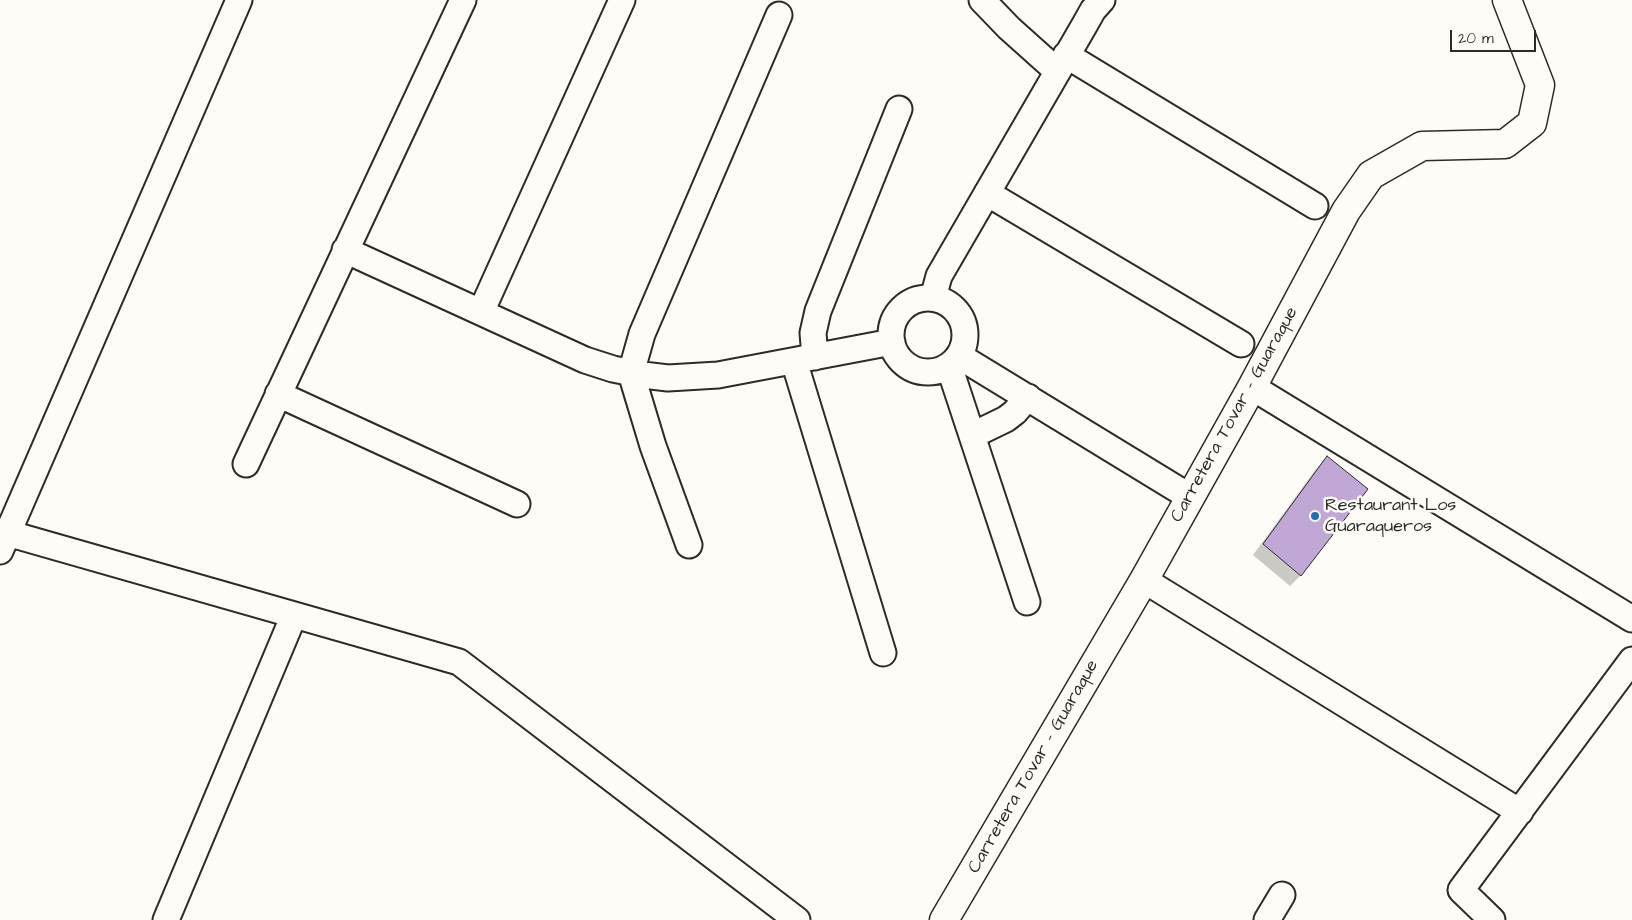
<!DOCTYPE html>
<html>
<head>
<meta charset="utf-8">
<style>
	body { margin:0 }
	#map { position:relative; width:1632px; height:920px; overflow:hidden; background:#fdfcf7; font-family:"Architects Daughter",sans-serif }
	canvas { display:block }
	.scale { position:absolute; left:1450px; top:30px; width:86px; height:22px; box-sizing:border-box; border:2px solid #2b2b2b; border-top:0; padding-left:6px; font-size:15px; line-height:18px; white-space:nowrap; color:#2b2b2b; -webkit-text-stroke:4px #fdfcf7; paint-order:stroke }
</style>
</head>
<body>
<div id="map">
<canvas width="1632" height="920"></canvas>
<div class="scale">20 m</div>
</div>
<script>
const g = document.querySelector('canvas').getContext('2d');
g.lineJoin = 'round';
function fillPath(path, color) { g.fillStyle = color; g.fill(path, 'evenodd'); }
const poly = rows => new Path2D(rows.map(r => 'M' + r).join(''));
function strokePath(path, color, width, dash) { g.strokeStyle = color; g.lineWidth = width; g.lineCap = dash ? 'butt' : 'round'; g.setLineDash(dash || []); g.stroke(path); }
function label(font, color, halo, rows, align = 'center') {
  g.font = font + ' "Architects Daughter",sans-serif'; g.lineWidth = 5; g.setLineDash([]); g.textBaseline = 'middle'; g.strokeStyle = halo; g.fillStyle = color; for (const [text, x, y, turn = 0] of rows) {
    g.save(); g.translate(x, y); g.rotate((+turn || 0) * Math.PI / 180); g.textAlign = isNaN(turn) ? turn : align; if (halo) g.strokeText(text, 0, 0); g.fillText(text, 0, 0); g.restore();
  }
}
fillPath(poly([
	[1327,458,1301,575,1290,586,1253,555,1316,469]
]), '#0003');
const building = poly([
	[1327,456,1368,489,1301,576,1263,544,1327,456]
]);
fillPath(building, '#c0a7d5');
strokePath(building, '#2b2b2b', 1);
const street = poly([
	[982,0,1009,28,1057,71],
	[1066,55,1315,206],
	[987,193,1241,344],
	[345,250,585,360,613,369,643,375,668,378,718,375,892,342],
	[933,298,939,276,1084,26,1093,10,1102,0],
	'891 335a37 37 0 1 1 74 0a37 37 0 1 1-74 0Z',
	[481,312,622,0],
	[959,356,1190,497],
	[815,357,813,333,818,311,899,109],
	[794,361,883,653],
	[949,366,1027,602],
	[1252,387,1632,619],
	[278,394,517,504],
	[973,435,1006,419,1015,412,1028,397],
	[246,464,463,0],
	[0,531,459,662,797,920],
	[689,545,653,446,631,373,642,334,779,15],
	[0,551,239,0],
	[1144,580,1520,812],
	[166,920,294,615],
	[1267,920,1282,895],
	[1492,920,1461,890,1632,660]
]);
const secondary = poly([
	[944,920,1144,580,1252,387,1346,211,1371,175,1422,146,1505,144,1532,123,1540,85,1507,0]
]);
strokePath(street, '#2b2b2b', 29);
strokePath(secondary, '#2b2b2b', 31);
strokePath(street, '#fdfcf7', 25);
strokePath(secondary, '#fdfcf7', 28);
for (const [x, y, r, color] of [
	[1315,516,5,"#1f6fb2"]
]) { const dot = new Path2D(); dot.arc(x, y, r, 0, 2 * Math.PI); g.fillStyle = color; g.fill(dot); strokePath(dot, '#fdfcf7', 2); }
label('18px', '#2b2b2b', '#fdfcf7', [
	["Carretera Tovar - Guaraque",1235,415,-61],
	["Carretera Tovar - Guaraque",1034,767,-60]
]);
label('18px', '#2b2b2b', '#fdfcf7', [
	["Restaurant Los",1325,506],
	["Guaraqueros",1325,527]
], 'left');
</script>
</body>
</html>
